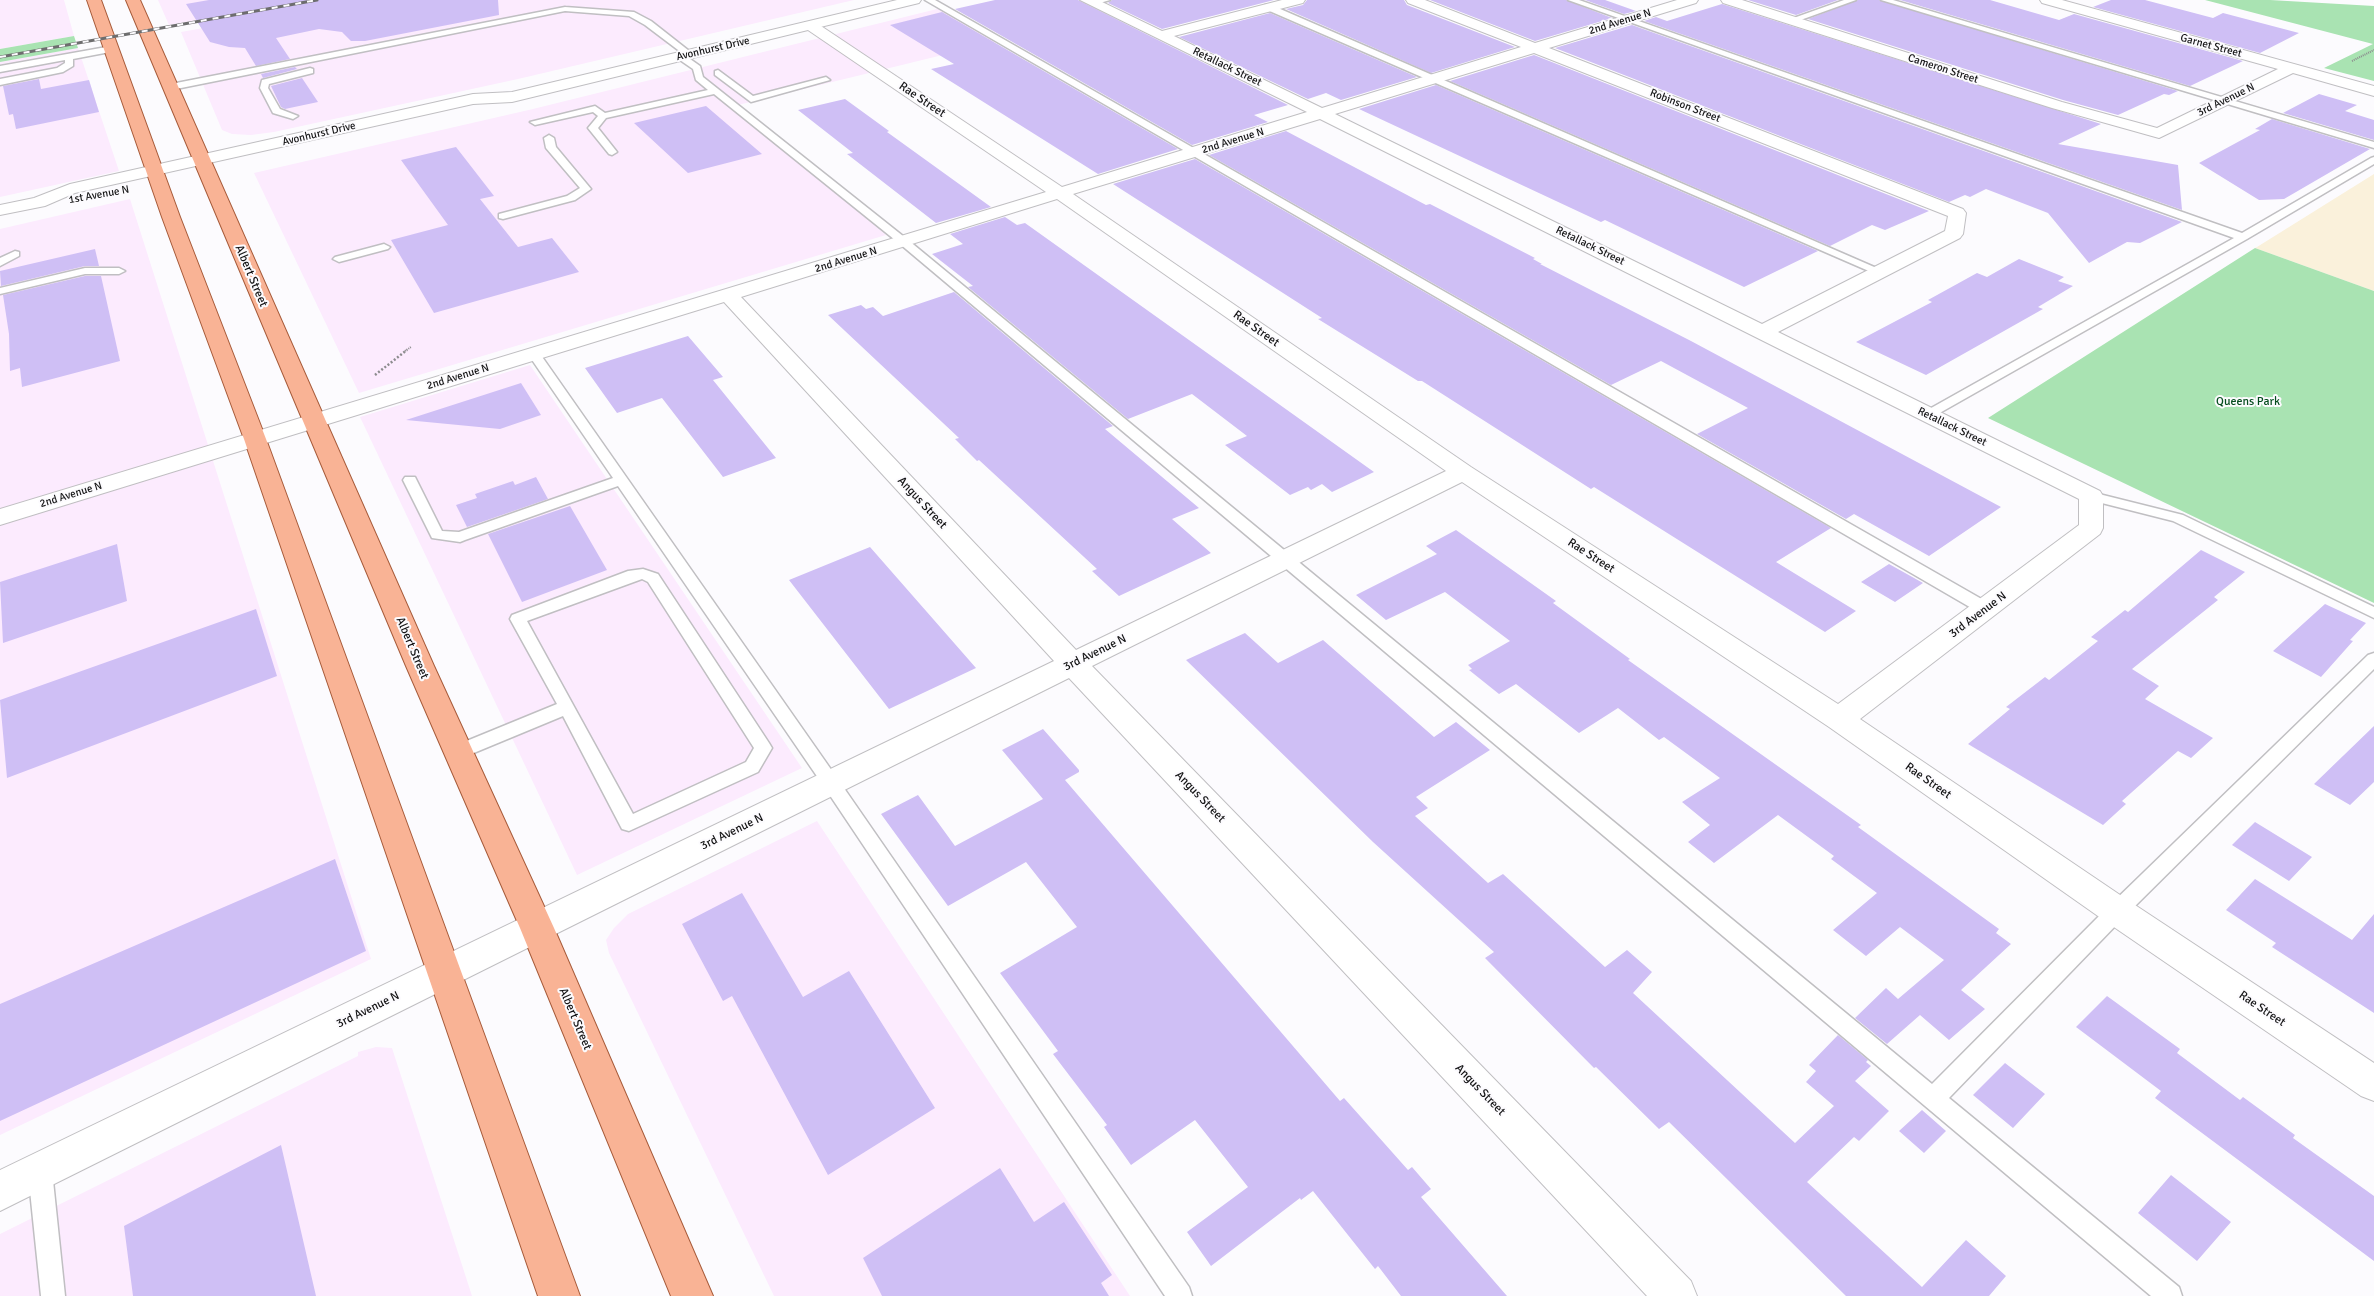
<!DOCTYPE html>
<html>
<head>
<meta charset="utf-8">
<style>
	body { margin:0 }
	canvas { display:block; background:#fcfbfe }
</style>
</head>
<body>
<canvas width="2374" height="1296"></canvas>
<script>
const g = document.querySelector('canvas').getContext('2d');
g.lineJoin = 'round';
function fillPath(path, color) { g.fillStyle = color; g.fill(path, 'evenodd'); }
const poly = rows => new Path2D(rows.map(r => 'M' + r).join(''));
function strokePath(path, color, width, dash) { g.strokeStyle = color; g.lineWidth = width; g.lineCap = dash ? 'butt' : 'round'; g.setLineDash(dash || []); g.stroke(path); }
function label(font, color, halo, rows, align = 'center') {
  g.font = font + ' Signika,sans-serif'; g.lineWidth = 4; g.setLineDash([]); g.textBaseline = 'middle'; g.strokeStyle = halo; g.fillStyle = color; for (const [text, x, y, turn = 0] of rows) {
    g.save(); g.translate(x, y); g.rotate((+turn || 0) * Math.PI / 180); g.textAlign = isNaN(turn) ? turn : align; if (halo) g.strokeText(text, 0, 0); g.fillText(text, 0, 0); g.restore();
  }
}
fillPath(poly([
	[0,0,64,0,74,36,0,49],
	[158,0,309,0,169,25],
	[360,0,854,0,518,79,274,132,251,135,232,134,222,130,181,32],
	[941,8,1000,41,734,106,886,235,359,393,254,173,533,109],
	[78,48,119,171,0,197,0,62],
	[130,199,371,959,0,1135,0,229],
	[530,365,802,768,577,875,360,417],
	[817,821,1130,1296,774,1296,609,953,606,940,614,928,628,914],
	[376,1047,392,1048,472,1296,0,1296,0,1234,358,1056,358,1052]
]), '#fcebfe');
fillPath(poly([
	[2374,174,2374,291,2255,248,2257,247]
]), '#faf1db');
fillPath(poly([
	[2205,0,2270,0,2374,6,2374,81,2324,68,2373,44],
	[74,36,78,48,0,62,0,49],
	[2255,248,2374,291,2374,603,1988,418]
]), '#a9e3b2');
fillPath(poly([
	[209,0,498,0,499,15,365,41,351,41,342,32,319,29,276,38,290,59,256,66,245,48,229,47,210,42,186,4],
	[995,0,1078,0,1288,105,1254,115,1268,122,1192,145,955,9],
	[1112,0,1274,0,1162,29,1108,3],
	[1307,0,1404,0,1407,5,1515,47,1431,73,1286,9,1303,5],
	[1430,0,1566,0,1612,18,1535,41],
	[1585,0,1605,0,1636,11,1624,14],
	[1748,0,1838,0,1796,15],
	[1858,0,1879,0,2178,91,2169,95,2164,94,2118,115,2063,100,1808,19],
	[1900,0,1990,0,2059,20,2074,14,2243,61,2190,86],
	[2111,0,2145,0,2213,18,2223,13,2299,33,2260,53,2093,7],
	[1722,4,2101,124,2058,144,2178,165,2182,210,1644,21,1656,17,1667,21],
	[942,12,1178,149,1098,174,931,69,954,64,890,25],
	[1270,13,1417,77,1341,100,1326,93,1308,99,1179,37],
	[1632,25,2182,222,2140,243,2127,242,2089,263,2048,213,1986,189,1970,197,1965,195,1949,202,1555,48],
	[1534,55,1929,211,1885,230,1872,225,1830,246,1450,81],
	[295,67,297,69,263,78,261,74],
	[302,78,318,102,285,109,281,107,271,86],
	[39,79,41,89,89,80,99,112,16,129,13,114,9,115,3,86],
	[1436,85,1818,251,1744,287,1605,220,1601,222,1359,109],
	[2319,94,2357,105,2345,111,2374,120,2374,140,2283,113],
	[845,99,889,131,887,132,991,207,936,223,847,154,853,153,798,110],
	[706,106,762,154,688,173,634,123],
	[2272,119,2370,149,2284,199,2259,200,2199,163,2260,130,2255,129],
	[1286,131,1426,205,1430,204,1535,258,1533,259,1542,264,1540,264,1691,341,2001,507,1929,556,1854,514,1846,519,1697,434,1748,408,1661,361,1611,385,1209,155],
	[456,147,494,196,480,199,518,247,552,238,579,272,434,313,391,240,448,225,401,160],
	[1195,159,1831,528,1776,562,1856,611,1825,632,1594,487,1591,489,1422,381,1418,381,1347,337,1318,319,1322,318,1113,184],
	[1005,217,1017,225,1025,223,1374,472,1332,492,1322,484,1311,490,1308,487,1290,495,1225,445,1247,436,1192,394,1128,419,968,287,973,286,932,254,963,244,950,234],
	[95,249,99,266,85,266,1,286,0,271],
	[2019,259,2064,277,2058,281,2073,286,2038,307,2043,309,1926,375,1856,342,1932,302,1928,300,1977,273,1987,277],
	[85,276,101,276,120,361,22,387,20,368,10,371,9,334,3,295],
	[954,292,1113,426,1105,429,1199,508,1172,519,1211,553,1119,596,1092,571,1097,569,979,460,977,461,955,439,959,438,828,315,861,305,866,309,873,307,883,316],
	[688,336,723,377,713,380,776,458,723,477,662,398,617,413,585,368],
	[521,383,541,415,500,429,406,420],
	[536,477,548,499,467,527,456,505,477,498,475,494,513,481,515,485],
	[570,506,607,570,522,602,488,534],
	[1456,530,1556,601,1553,603,1630,659,1628,660,1861,825,1858,827,1999,929,1996,933,2011,944,1961,990,1985,1009,1949,1040,1920,1015,1887,1044,1855,1018,1886,988,1898,999,1944,960,1900,927,1866,956,1833,930,1877,893,1831,859,1834,856,1778,815,1714,863,1688,842,1710,825,1682,802,1720,778,1664,737,1659,740,1618,708,1579,733,1516,684,1499,694,1469,670,1472,669,1468,665,1510,641,1445,592,1386,620,1356,595,1437,554,1426,546],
	[117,544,127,601,3,643,0,582],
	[870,547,976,668,889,709,789,580],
	[2201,550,2245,572,2214,597,2218,600,2132,669,2159,686,2145,699,2213,738,2191,758,2178,751,2122,801,2126,804,2103,825,1968,744,2010,709,2006,707,2045,677,2049,680,2098,641,2091,637,2125,610,2128,612],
	[1889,564,1923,583,1895,602,1861,582],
	[2325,604,2366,623,2350,640,2353,641,2321,677,2273,651],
	[256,609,277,676,7,778,0,700],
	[1245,633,1278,663,1323,640,1434,737,1456,722,1490,750,1416,797,1428,808,1415,816,1488,883,1503,874,1605,967,1627,950,1652,972,1633,993,1795,1143,1834,1106,1806,1082,1816,1071,1809,1065,1838,1035,1868,1060,1866,1062,1871,1066,1855,1081,1889,1111,1859,1141,1854,1137,1807,1182,1922,1287,1966,1240,2006,1276,1989,1296,1846,1296,1669,1122,1659,1129,1596,1067,1594,1068,1485,958,1494,952,1373,842,1186,660],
	[2374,726,2374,782,2350,805,2314,784],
	[1043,729,1079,770,1079,772,1065,780,1340,1101,1344,1098,1408,1170,1412,1167,1431,1189,1421,1197,1507,1296,1401,1296,1378,1266,1375,1269,1313,1191,1301,1200,1300,1198,1211,1266,1187,1232,1248,1187,1195,1120,1131,1165,1104,1127,1107,1125,1053,1054,1058,1051,1000,973,1077,927,1026,862,948,906,881,814,918,795,955,846,1043,799,1002,750],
	[2255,822,2312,857,2289,881,2232,845],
	[335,859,366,951,0,1121,0,1004],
	[2255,879,2352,940,2374,914,2374,1013,2272,947,2276,943,2226,910],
	[742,893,803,997,849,971,935,1108,828,1175,732,996,723,1001,682,924],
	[2107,996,2180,1049,2177,1053,2240,1100,2243,1097,2295,1135,2293,1138,2374,1196,2374,1261,2155,1098,2161,1091,2076,1027],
	[2005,1063,2045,1094,2013,1128,1973,1095],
	[1922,1110,1946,1131,1924,1153,1899,1131],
	[281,1145,316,1296,133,1296,124,1226],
	[1000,1168,1034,1222,1064,1202,1112,1275,1101,1283,1109,1296,882,1296,863,1258],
	[2171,1175,2231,1222,2197,1261,2138,1213]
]), '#cfbff5');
const service = poly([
	[925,0,935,0,1992,605,1994,609,1992,613,1980,613,925,0],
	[1096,0,1110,0,1093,5,1089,3,1096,0],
	[1568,0,1579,0,2242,233,2371,158,2374,157,2374,164,2247,239,1929,419,1922,415,1924,412,2234,238,1568,0],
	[1844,0,1856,0,1795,22,1788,20,1844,0],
	[1881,0,1893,0,2374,142,2374,148,1881,0],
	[1265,5,1271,5,1888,273,1886,275,1878,275,1265,9,1265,5],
	[565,7,634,12,651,21,693,54,686,56,645,25,629,16,565,11,171,90,167,87,171,84,565,7],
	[112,46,116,49,115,51,73,59,73,66,63,72,0,85,0,79,57,68,65,63,65,60,0,72,0,66,112,46],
	[677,54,683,54,700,66,703,77,908,240,1932,1084,2110,905,2368,655,2374,653,2374,669,2124,917,1949,1098,2179,1287,2182,1296,2151,1296,900,244,714,94,606,118,598,128,617,152,612,155,609,154,588,128,598,116,593,112,535,125,530,122,595,106,605,113,708,90,696,80,693,69,677,58,677,54],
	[310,68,313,69,313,73,269,84,268,88,280,109,298,116,293,119,273,113,260,88,262,80,310,68],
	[718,70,753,96,826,77,830,80,751,102,715,75,715,71,718,70],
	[549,135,554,138,556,147,591,189,575,200,503,219,499,218,499,214,567,196,580,188,546,148,544,138,549,135],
	[384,244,390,247,388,249,339,262,333,259,335,257,384,244],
	[15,251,19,252,19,256,0,266,0,258,15,251],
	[85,268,119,268,125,271,119,274,85,274,0,294,0,288,85,268],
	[534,350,538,351,837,778,1189,1287,1192,1296,1165,1296,825,788,618,486,465,540,460,542,432,538,403,480,405,477,415,477,442,531,459,532,613,478,528,354,534,350],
	[2091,492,2183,515,2374,607,2374,618,2173,521,2086,499,2084,496,2091,492],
	[643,569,658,574,769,743,772,748,758,772,629,831,622,829,563,716,464,757,458,759,452,757,449,752,452,747,557,704,510,619,512,615,628,571,643,569],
	[642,579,648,582,754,748,746,762,633,814,527,621,642,579],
	[40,1160,48,1163,52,1171,65,1296,41,1296,28,1171,32,1163,40,1160]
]);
const minor = poly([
	[1080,0,1098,0,1162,31,1282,0,1305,0,1303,3,1174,36,1322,108,1521,47,1408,3,1406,0,1425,0,1535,43,1677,0,1698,0,1696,3,1549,48,1963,209,1966,213,1963,234,1960,238,1778,332,2100,491,2103,496,2103,528,2100,534,1860,719,2129,901,2374,1063,2374,1101,2361,1096,2105,921,1829,727,1462,482,1092,666,1691,1281,1697,1296,1647,1296,1069,678,0,1211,0,1170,1054,661,724,302,0,525,0,509,1046,192,805,28,803,25,805,22,815,22,1062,187,1307,112,1080,0],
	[1534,53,1948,216,1945,231,1762,324,1335,114,1534,53],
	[1320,119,2079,499,2079,525,1838,704,1471,467,1073,194,1320,119],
	[1057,199,1446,471,1076,650,741,297,1057,199],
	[1721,0,1742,0,2062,102,2157,128,2278,69,2042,3,2040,0,2062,0,2374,86,2374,96,2293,73,2159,138,2052,108,1723,3,1721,0]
]);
const tertiary = poly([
	[897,0,921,0,919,3,512,102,473,104,75,193,45,206,0,215,0,205,34,198,70,184,473,94,512,92,897,0]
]);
const primary = poly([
	[87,0,101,0,180,217,266,439,580,1296,538,1296,244,439,162,217,87,0],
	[126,0,140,0,434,666,554,928,713,1296,671,1296,520,928,406,666,126,0]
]);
strokePath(service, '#c0bfc2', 3);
strokePath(minor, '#c0bfc2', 2);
strokePath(tertiary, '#c0bfc2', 2);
strokePath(primary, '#a75b3a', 2);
strokePath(poly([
	[2352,61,2374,50],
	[405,351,411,347]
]), '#8c8c8e', 2, [1, 1]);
strokePath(poly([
	[375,375,407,350]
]), '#8c8c8e', 2.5, [2, 2]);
fillPath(service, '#fff');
fillPath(minor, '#fff');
fillPath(tertiary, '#fff');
fillPath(primary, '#f9b395');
const rail = poly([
	[0,57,317,0]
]);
strokePath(rail, '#6d6d6e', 3);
strokePath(rail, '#fcfbfe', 2, [6]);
label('11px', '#151516', '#fcfbfe', [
	["2nd Avenue N",1620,22,-17],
	["Garnet Street",2211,46,15],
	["Avonhurst Drive",713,49,-13],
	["Retallack Street",1227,67,26],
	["Cameron Street",1943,69,18],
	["3rd Avenue N",2226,100,-26],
	["Robinson Street",1685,106,21],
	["Avonhurst Drive",319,134,-13],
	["2nd Avenue N",1233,141,-17],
	["1st Avenue N",99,195,-10],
	["Retallack Street",1590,246,26],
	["2nd Avenue N",846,260,-17],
	["2nd Avenue N",458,377,-17],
	["Retallack Street",1952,427,26],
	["2nd Avenue N",71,495,-17]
]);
label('12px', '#151516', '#fcfbfe', [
	["Rae Street",922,100,34],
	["Albert Street",251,276,67],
	["Rae Street",1256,329,35],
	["Angus Street",922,503,47],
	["Rae Street",1591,556,33],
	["3rd Avenue N",1978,615,-37],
	["Albert Street",412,648,67],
	["3rd Avenue N",1095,653,-26],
	["Rae Street",1928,781,35],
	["Angus Street",1200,797,46],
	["3rd Avenue N",732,832,-26],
	["Rae Street",2262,1009,34],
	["3rd Avenue N",368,1010,-26],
	["Albert Street",575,1019,67],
	["Angus Street",1480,1090,46]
]);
label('12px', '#054d1e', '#fcfbfe', [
	["Queens Park",2248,402]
]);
</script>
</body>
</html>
